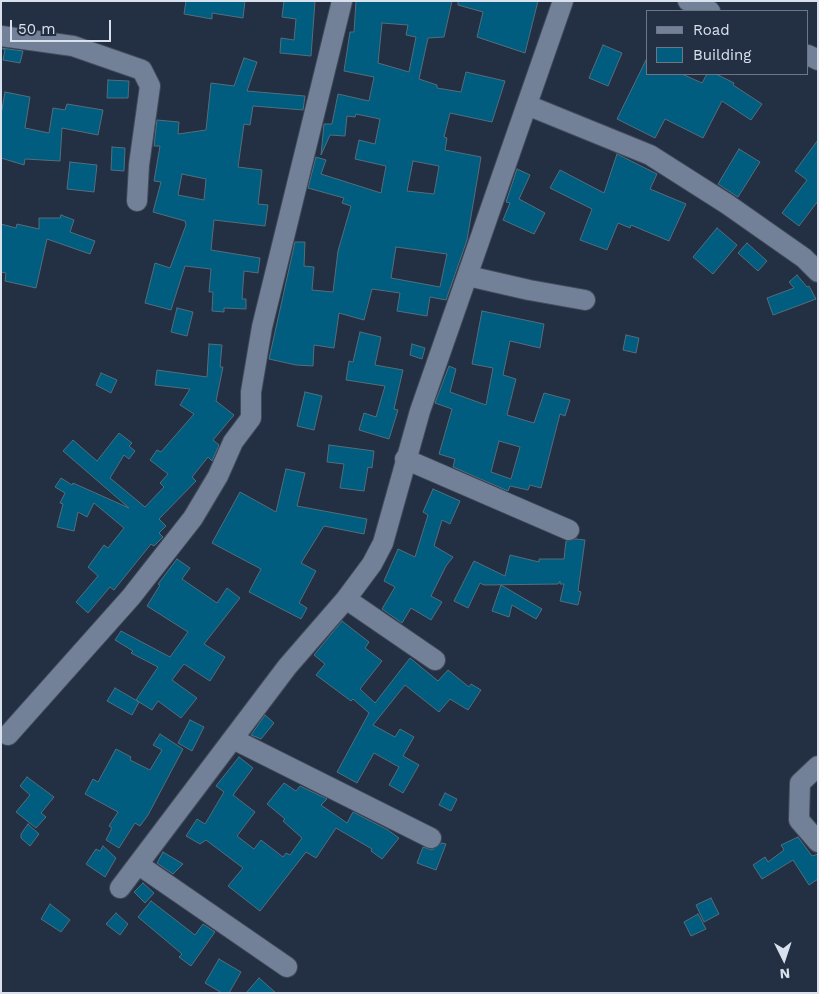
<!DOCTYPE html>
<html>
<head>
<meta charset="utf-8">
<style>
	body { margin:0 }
	#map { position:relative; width:819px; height:994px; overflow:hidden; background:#232f42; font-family:"Work Sans",sans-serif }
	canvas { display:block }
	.frame { position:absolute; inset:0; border:2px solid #d9e1ee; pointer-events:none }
	.legend { position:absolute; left:646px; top:10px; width:162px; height:65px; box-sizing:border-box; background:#232f42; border:1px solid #6c7687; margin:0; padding:6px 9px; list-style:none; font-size:15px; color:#d9e1ee }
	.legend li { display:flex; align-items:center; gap:10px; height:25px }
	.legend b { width:25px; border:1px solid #6c7687 }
	.north { position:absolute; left:759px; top:934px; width:50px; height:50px; -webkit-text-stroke:4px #232f42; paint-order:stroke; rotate:176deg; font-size:14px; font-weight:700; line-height:20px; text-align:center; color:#d9e1ee }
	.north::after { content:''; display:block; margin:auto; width:18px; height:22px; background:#d9e1ee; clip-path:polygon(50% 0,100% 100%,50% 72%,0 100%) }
	.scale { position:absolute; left:10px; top:20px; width:101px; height:22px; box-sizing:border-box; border:2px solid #d9e1ee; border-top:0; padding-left:6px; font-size:15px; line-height:18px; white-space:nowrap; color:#d9e1ee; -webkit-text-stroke:4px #232f42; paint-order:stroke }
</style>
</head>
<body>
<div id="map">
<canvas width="819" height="994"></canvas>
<div class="frame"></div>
<ul class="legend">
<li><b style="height:6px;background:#738198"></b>Road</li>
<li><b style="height:14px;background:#005d7f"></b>Building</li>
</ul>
<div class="north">N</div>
<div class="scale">50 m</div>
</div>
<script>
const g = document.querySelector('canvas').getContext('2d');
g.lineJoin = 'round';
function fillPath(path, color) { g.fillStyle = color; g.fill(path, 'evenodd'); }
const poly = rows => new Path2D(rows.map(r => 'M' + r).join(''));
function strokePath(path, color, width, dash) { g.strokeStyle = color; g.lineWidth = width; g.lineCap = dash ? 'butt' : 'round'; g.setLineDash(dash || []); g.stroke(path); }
const building = poly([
	[186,1,245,1,243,18,212,13,212,19,184,14,186,1],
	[284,1,315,1,311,56,280,53,281,38,294,40,296,19,282,17,284,1],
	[356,1,452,1,444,37,428,38,419,79,437,85,437,88,461,92,466,72,505,81,492,122,450,113,444,137,447,138,445,150,481,157,467,240,446,300,430,297,427,316,397,311,400,293,372,289,364,320,339,313,334,348,314,345,313,366,296,365,269,359,295,242,305,242,304,266,314,267,312,290,333,292,338,251,351,206,342,203,344,198,308,188,316,157,326,160,321,174,381,193,386,166,355,159,359,140,375,144,380,119,356,114,355,117,347,116,345,136,330,135,321,155,324,124,332,124,338,94,369,101,374,77,344,71,350,32,354,32,356,1],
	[382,23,408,25,406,35,416,37,409,72,378,63,382,23],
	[413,161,439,166,434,194,407,191,413,161],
	[396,247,447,254,440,287,391,278,396,247],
	[458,1,538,1,525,53,477,37,483,12,458,5,458,1],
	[603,45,622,53,608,86,589,78,603,45],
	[1,48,23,51,20,63,3,60,5,50,1,48],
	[648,56,648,74,682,74,702,83,707,74,716,74,734,83,733,85,762,104,751,120,722,101,703,138,665,119,655,138,617,119,648,56],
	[244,58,257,62,247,91,305,96,303,110,253,106,250,125,244,124,238,167,262,170,258,204,268,205,265,226,214,220,211,250,260,258,258,273,244,271,242,299,246,299,246,309,224,308,224,312,212,311,213,292,209,292,211,269,185,266,171,310,145,303,155,263,170,268,186,225,185,221,153,212,161,182,154,181,160,146,154,146,157,120,179,122,178,134,206,130,211,83,234,86,244,58],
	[182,174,206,179,204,200,178,195,182,174],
	[108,80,129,81,128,98,107,98,108,80],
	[5,92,30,97,25,128,49,133,53,108,65,110,67,104,103,110,98,135,62,128,60,161,25,159,24,165,1,158,1,115,5,92],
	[818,140,818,201,799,226,782,213,807,180,795,171,818,140],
	[112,147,125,148,124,171,111,170,112,147],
	[739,149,760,162,738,197,718,184,739,149],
	[617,154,657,174,650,189,686,204,669,241,631,225,630,228,618,223,607,250,580,240,592,209,550,188,560,170,604,193,617,154],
	[70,162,97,165,94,192,67,189,70,162],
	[517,169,530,175,519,199,545,213,534,234,503,220,510,203,506,202,517,169],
	[61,215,74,220,70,232,95,241,90,254,47,239,36,288,5,281,6,273,1,272,1,224,16,228,17,224,39,229,39,218,60,218,61,215],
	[717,228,737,245,713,274,693,257,717,228],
	[747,243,767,261,758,271,738,253,747,243],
	[797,275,807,287,809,286,816,299,773,315,767,298,794,288,789,282,797,275],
	[177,308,193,312,187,336,171,332,177,308],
	[482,311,544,324,540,348,510,341,503,375,516,379,507,415,534,423,544,393,570,400,565,416,560,414,541,488,530,485,528,490,510,486,508,491,453,467,455,459,439,454,452,409,435,403,449,366,456,369,450,392,486,405,493,368,472,364,482,311],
	[499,441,520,447,511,479,491,472,499,441],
	[360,332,381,337,375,365,403,370,394,409,398,410,389,439,359,430,364,413,376,417,385,386,346,380,349,361,353,362,360,332],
	[626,335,639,338,636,353,623,350,626,335],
	[209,344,222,345,220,367,223,367,216,401,234,415,213,440,219,445,212,461,208,457,192,477,196,481,159,519,166,526,159,533,163,537,154,546,151,544,114,590,110,587,88,613,76,602,98,576,88,567,104,545,108,548,124,528,94,503,87,517,78,512,74,531,57,527,63,504,60,503,65,493,55,487,61,478,72,485,73,483,129,508,63,451,73,440,97,461,119,433,132,443,129,446,135,451,129,459,124,455,110,478,145,507,164,487,160,483,168,474,150,460,157,450,161,452,194,414,180,405,190,389,155,385,157,370,207,377,209,344],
	[412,344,425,348,422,359,410,355,412,344],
	[101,373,117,380,111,393,96,385,101,373],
	[305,392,322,396,314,430,297,426,305,392],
	[329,445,374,451,372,468,368,467,364,491,340,488,344,464,327,462,329,445],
	[286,469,305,473,297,506,367,519,364,534,324,526,301,563,316,571,299,603,307,608,301,619,249,592,261,569,212,543,240,492,276,512,286,469],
	[433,489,460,501,450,524,442,520,434,546,453,557,446,566,431,596,442,602,431,620,411,608,402,623,382,609,395,587,384,581,398,549,415,557,428,515,423,512,433,489],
	[576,539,585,540,578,591,581,592,578,605,560,601,564,584,560,584,560,581,558,584,484,585,480,583,468,608,454,601,474,561,505,576,510,555,539,562,539,559,564,559,566,541,576,539],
	[177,559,190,568,182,579,217,603,227,588,240,598,204,644,225,657,210,681,184,664,172,680,197,698,181,718,158,701,152,710,136,700,158,667,131,653,133,651,115,640,121,631,170,657,188,632,147,606,160,585,158,584,177,559],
	[501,585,542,609,536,619,512,605,509,617,492,611,501,585],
	[342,621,369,642,365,648,382,661,360,689,375,703,410,658,438,681,448,670,469,687,471,684,481,690,468,710,450,699,439,712,405,685,373,725,395,737,400,729,414,737,403,756,419,765,403,793,389,785,399,767,374,753,357,783,337,772,369,713,353,699,351,701,316,675,325,664,314,655,342,621],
	[115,688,139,702,132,715,107,701,115,688],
	[265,715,274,723,261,739,251,735,265,715],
	[190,720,204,727,192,751,178,743,190,720],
	[160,734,183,749,148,815,140,826,135,823,119,848,106,840,112,828,109,826,118,812,85,794,93,779,98,782,116,749,131,757,130,760,150,770,162,750,153,745,160,734],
	[239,757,253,768,233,795,255,812,237,836,254,849,261,840,283,857,286,853,290,855,302,838,283,821,285,819,267,804,284,783,296,791,300,786,327,799,321,805,347,823,353,812,388,830,399,838,382,859,371,851,372,849,336,828,316,858,306,852,260,911,228,886,243,868,206,840,200,844,186,836,197,819,205,824,224,792,216,786,239,757],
	[27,777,54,797,41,813,46,817,36,828,16,812,30,795,20,786,27,777],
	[445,793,457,799,451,811,439,805,445,793],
	[28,824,39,834,30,846,21,838,21,834,28,824],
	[798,837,812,856,818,854,818,879,809,885,793,860,762,879,753,865,765,857,768,862,784,850,781,845,798,837],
	[442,843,446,844,436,870,417,863,423,847,432,850,442,843],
	[103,846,116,858,105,877,86,864,96,849,100,851,103,846],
	[163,852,183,864,173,874,157,863,163,852],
	[143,883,154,893,145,903,134,892,143,883],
	[711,898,719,914,704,922,696,905,711,898],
	[151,901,195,935,203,924,215,932,191,966,179,957,182,954,138,917,151,901],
	[50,904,70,920,61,932,41,919,50,904],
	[116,913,128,924,120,935,106,924,116,913],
	[698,914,706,929,691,936,684,922,698,914],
	[219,959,241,972,229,993,222,993,205,983,219,959],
	[259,978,276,993,246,993,259,978]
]);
fillPath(building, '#005d7f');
strokePath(building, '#536e7c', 1);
const minor = poly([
	[688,1,710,11],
	[1,36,73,46,142,70,150,86,139,165,137,201],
	[808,55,818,60],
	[527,105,650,155,727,204,804,258,818,272],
	[468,276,529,290,585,300],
	[405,459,569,530],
	[346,599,435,660],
	[8,735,131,597,193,518,218,476,233,442,251,418,251,392,262,327,342,1],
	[233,739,431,838],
	[818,766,800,783,799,820,818,842],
	[139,865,287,967],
	[120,888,287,667,346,599,372,564,383,543,420,411,563,1]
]);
strokePath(minor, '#414b5b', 22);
strokePath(minor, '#738198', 20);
</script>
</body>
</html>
